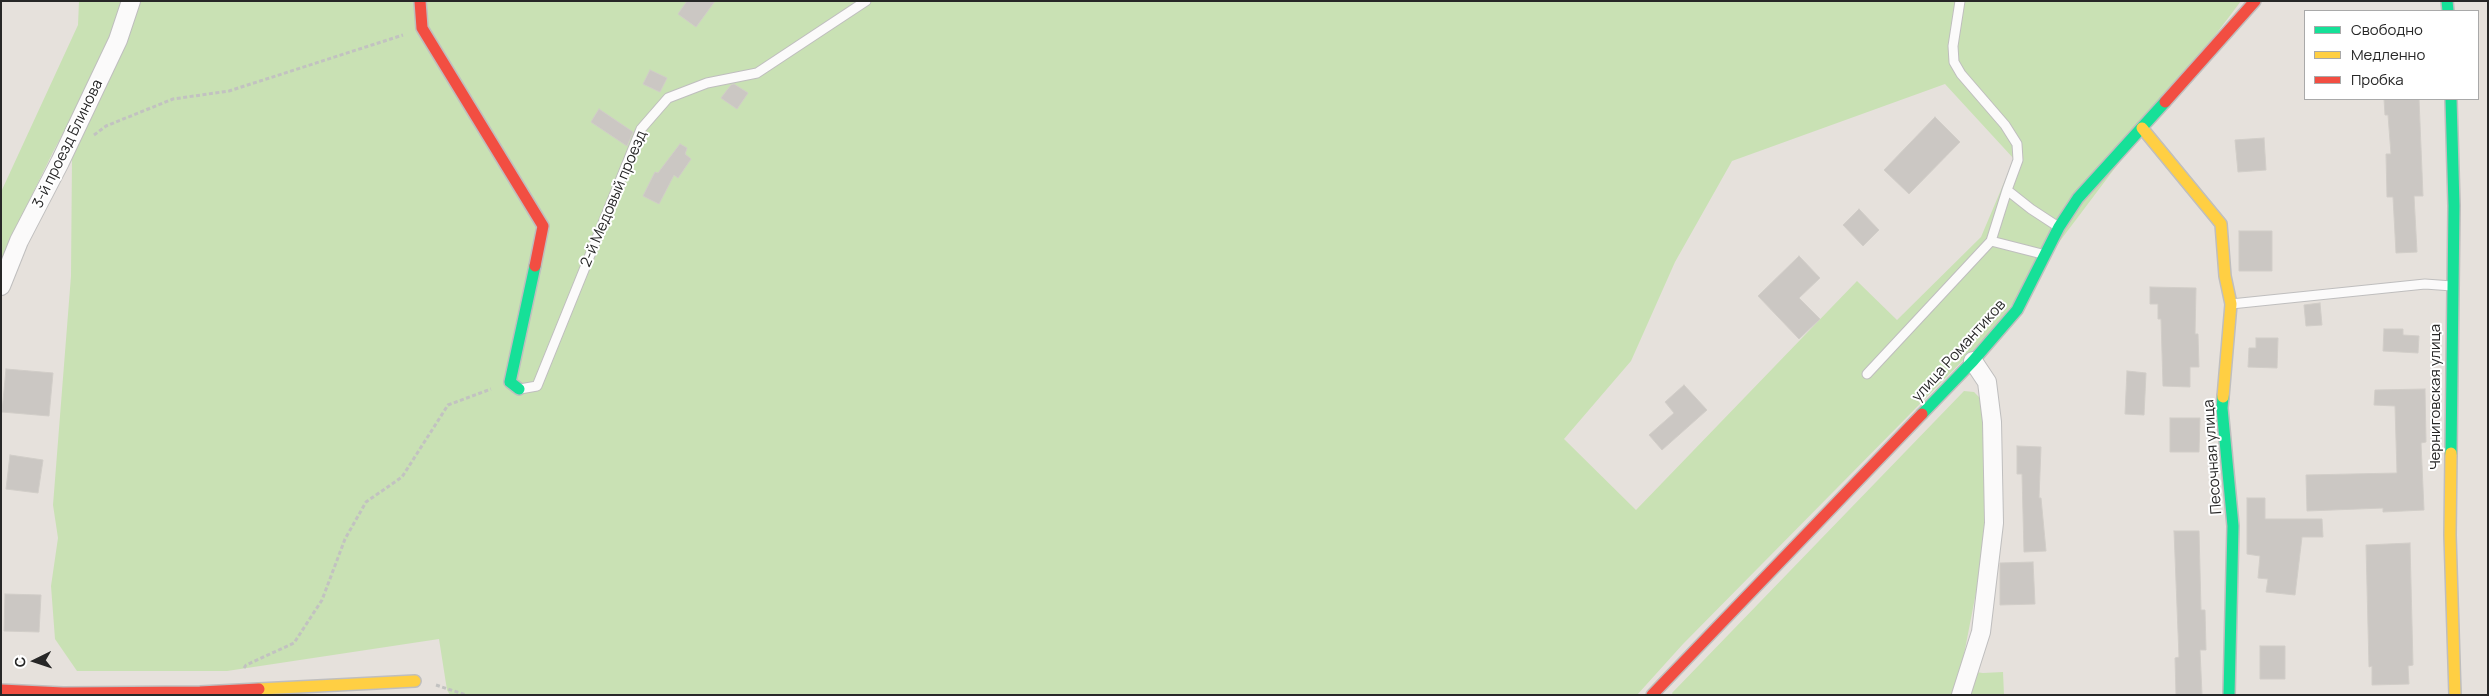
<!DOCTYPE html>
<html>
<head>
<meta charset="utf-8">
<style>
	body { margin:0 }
	#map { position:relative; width:2489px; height:696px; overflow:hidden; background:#e6e1dc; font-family:Manrope,sans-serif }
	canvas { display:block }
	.frame { position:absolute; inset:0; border:2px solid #272727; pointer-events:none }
	.legend { position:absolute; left:2304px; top:10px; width:175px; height:90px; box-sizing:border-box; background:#fff; border:1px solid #a9a9a9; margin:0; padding:6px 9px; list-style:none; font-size:15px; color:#272727 }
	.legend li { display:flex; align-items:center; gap:10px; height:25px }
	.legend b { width:25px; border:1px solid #a9a9a9 }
	.north { position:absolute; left:10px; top:636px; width:50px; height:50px; -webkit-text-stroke:4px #fff; paint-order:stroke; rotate:266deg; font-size:14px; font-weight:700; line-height:20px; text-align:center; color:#272727 }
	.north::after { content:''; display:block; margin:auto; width:18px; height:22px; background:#272727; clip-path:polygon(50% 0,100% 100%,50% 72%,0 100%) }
</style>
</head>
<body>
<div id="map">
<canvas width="2489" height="696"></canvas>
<div class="frame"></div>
<ul class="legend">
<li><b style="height:6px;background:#16e098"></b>Свободно</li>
<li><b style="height:6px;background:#ffcf43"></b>Медленно</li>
<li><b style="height:6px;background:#f24e42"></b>Пробка</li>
</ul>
<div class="north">С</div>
</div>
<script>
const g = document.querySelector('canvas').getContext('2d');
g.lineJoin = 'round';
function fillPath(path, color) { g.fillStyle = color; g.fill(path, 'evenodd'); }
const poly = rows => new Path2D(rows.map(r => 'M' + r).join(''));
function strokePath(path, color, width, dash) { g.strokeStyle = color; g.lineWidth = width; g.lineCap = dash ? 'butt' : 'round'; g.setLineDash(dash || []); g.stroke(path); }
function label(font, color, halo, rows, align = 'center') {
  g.font = font + ' Manrope,sans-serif'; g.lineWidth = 4; g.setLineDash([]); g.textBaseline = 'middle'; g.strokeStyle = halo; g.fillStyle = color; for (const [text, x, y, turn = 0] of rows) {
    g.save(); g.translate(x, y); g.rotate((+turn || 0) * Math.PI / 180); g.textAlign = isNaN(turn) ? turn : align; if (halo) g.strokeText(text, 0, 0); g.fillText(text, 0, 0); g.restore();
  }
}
fillPath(poly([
	[79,1,126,1,114,38,53,152,12,236,1,266,1,192,78,25],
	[134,1,2241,1,1992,331,1683,644,1637,695,450,695,447,690,439,639,227,671,77,671,55,639,51,586,58,538,53,505,71,276,72,158],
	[1945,84,2014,159,1981,237,1897,320,1857,281,1636,510,1564,439,1631,361,1675,262,1732,161],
	[1964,391,1974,392,1981,399,1989,429,1989,525,1961,670,1983,673,2003,672,2004,695,1673,695,1672,693]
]), '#c9e1b4');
const building = poly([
	[687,1,715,1,696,27,678,14,687,1],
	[650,70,667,78,660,92,643,84,650,70],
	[734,84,748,93,737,109,721,98,731,85,734,84],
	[2384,99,2419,99,2423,196,2414,196,2417,252,2396,253,2393,197,2387,197,2386,154,2391,154,2388,115,2385,115,2384,99],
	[599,109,633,132,627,146,591,122,599,109],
	[1935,117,1960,142,1909,194,1884,170,1935,117],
	[2264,138,2266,170,2238,172,2235,140,2264,138],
	[680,144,687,148,685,154,691,159,678,178,674,175,659,204,643,196,655,172,658,173,680,144],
	[1859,209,1879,230,1863,246,1843,225,1859,209],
	[2239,231,2272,231,2272,271,2239,271,2239,231],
	[1799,256,1820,278,1799,298,1820,319,1799,339,1758,296,1799,256],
	[2150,287,2196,288,2195,334,2198,334,2199,367,2190,367,2190,387,2163,386,2161,319,2158,319,2158,304,2150,304,2150,287],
	[2320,303,2322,325,2306,326,2304,305,2320,303],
	[2384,329,2403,329,2403,335,2419,336,2418,353,2383,351,2384,329],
	[2256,338,2278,338,2277,368,2248,367,2249,348,2256,348,2256,338],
	[6,369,53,373,49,416,2,412,6,369],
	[2127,371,2146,373,2144,415,2125,414,2127,371],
	[1684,385,1707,410,1662,450,1649,435,1674,413,1665,402,1684,385],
	[2425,389,2426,442,2421,443,2424,510,2383,512,2383,508,2307,511,2306,475,2397,473,2395,406,2374,405,2375,390,2425,389],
	[2170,418,2200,418,2199,452,2170,452,2170,418],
	[2017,446,2041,447,2039,498,2041,498,2046,551,2024,552,2022,474,2017,474,2017,446],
	[10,455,43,460,38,493,6,489,10,455],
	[2247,498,2265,498,2265,519,2322,519,2323,537,2302,537,2295,595,2266,592,2268,579,2258,578,2260,556,2247,554,2247,498],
	[2174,531,2199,531,2201,610,2205,610,2206,650,2200,650,2202,695,2176,695,2175,658,2179,657,2174,531],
	[2410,543,2413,665,2408,666,2409,684,2372,685,2372,666,2369,667,2366,545,2410,543],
	[2033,562,2035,604,2000,605,2000,563,2033,562],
	[5,594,41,595,39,632,4,631,5,594],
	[2260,646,2285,646,2285,679,2260,679,2260,646]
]);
fillPath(building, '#cbc7c3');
strokePath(building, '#d1cdc8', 1);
const lane = poly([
	[1960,1,1953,46,1954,62,1961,74,2005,125,2017,144,2018,160,2007,190,2031,209,2057,226],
	[1991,241,2007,190],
	[2231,304,2425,284,2452,286],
	[1867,374,1991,241,2042,254],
	[520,389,537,386,641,129,668,98,707,83,757,73,866,1]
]);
const street = poly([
	[1,286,19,241,60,162,118,40,131,1],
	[1961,695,1981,632,1994,523,1992,422,1987,382,1973,361]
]);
const fast = poly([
	[2447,1,2448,11],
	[519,389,510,382,535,266],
	[2223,397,2222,408,2233,526,2229,695],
	[1922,414,1973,361,2017,310,2059,227,2078,198,2165,102],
	[2451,453,2454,206,2451,99]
]);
const slow = poly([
	[2142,128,2221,224,2225,276,2231,304,2223,397],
	[2451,453,2450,535,2455,695],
	[259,689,415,681]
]);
const jam = poly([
	[420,1,422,28,543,226,535,266],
	[2165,102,2255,1],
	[1,690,63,693,200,692,259,689],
	[1652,695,1922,414]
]);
strokePath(lane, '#bfbebe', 11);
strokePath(street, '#bfbebe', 20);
strokePath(fast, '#bfbebe', 14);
strokePath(slow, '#bfbebe', 14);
strokePath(jam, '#bfbebe', 14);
strokePath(poly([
	[94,135,106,126,173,99,229,91,403,35],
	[244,668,246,665,294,643,322,600,345,539,366,502,402,477,448,405,491,389],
	[436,685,466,695]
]), '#c2c2c1', 3, [4, 2.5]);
strokePath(lane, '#fbfafa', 9);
strokePath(street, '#fbfafa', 18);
strokePath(fast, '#16e098', 11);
strokePath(slow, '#ffcf43', 11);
strokePath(jam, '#f24e42', 11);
label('15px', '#272727', '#fff', [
	["3-й проезд Блинова",68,144,-64],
	["2-й Медовый проезд",614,199,-67],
	["улица Романтиков",1959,351,-48],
	["Черниговская улица",2436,397,-90],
	["Песочная улица",2213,457,-94]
]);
</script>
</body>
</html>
